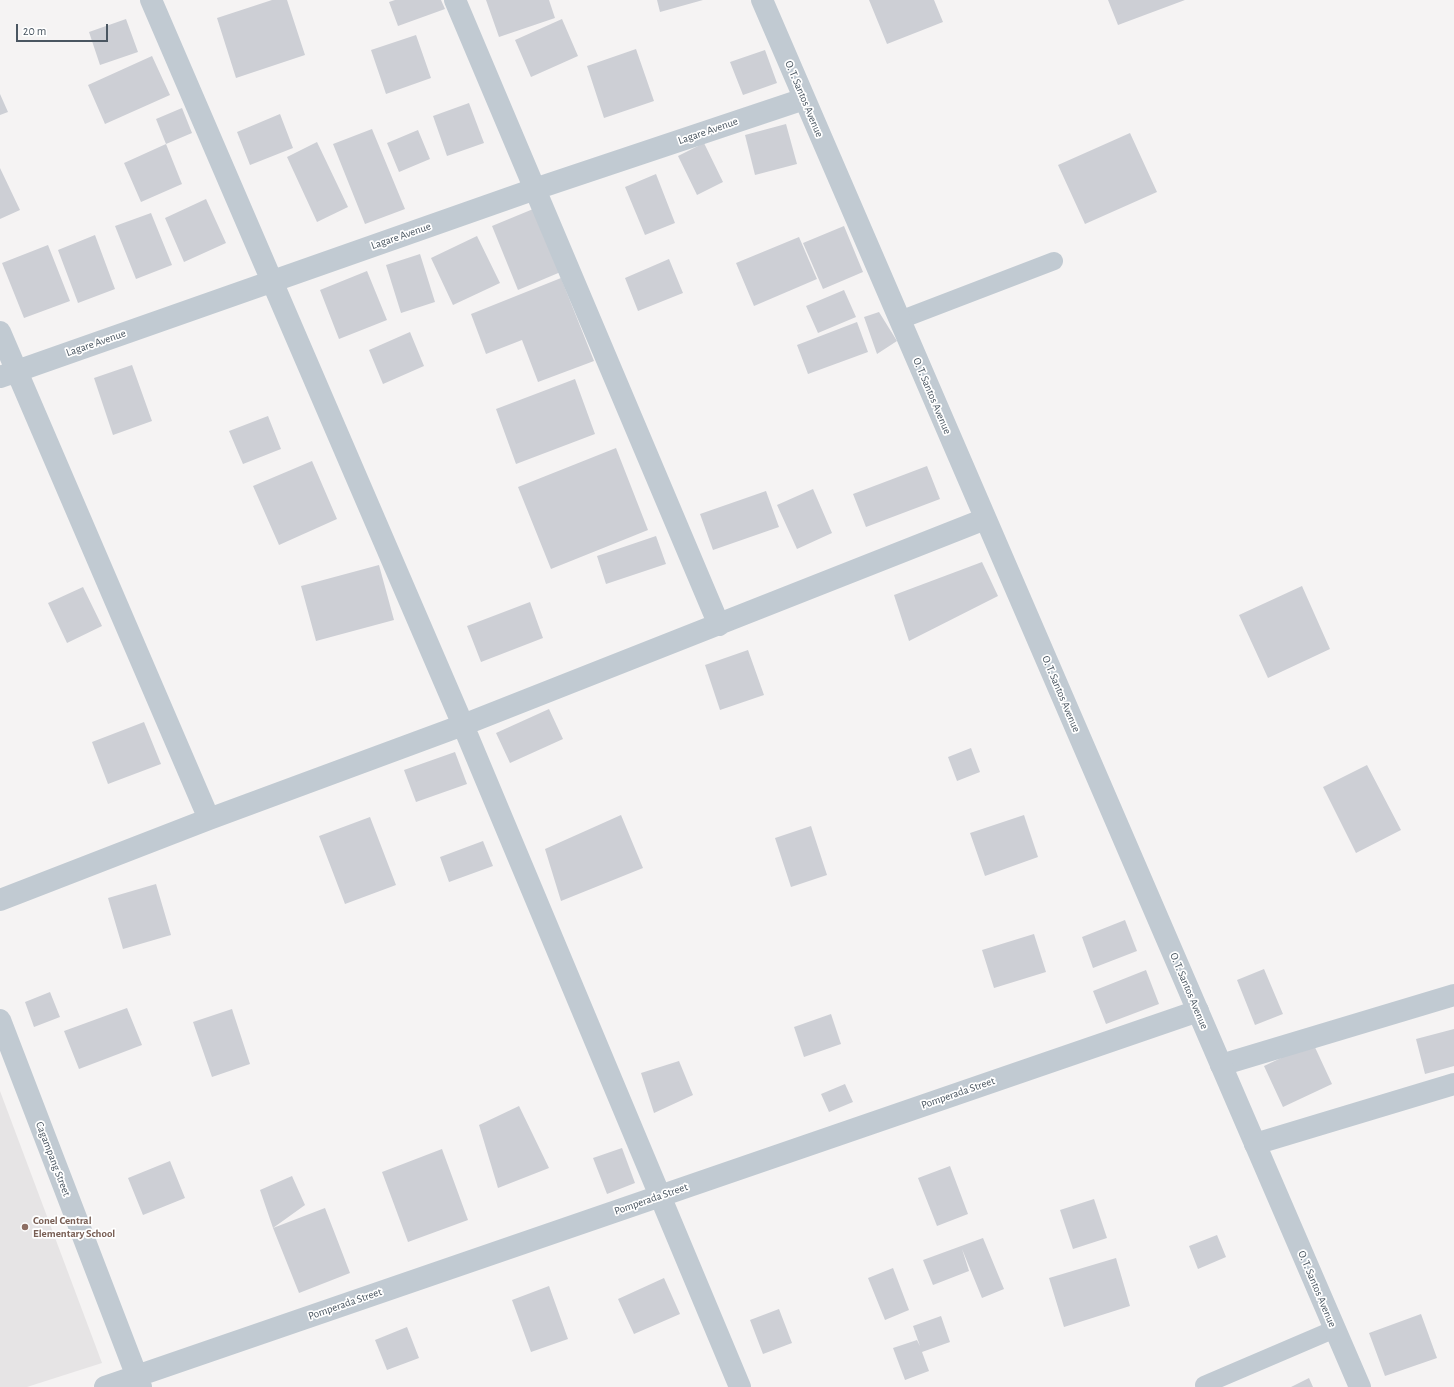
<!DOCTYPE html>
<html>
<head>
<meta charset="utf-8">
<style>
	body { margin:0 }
	#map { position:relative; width:1454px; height:1387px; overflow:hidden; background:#f5f3f3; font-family:"Alegreya Sans",sans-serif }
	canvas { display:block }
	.scale { position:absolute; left:16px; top:24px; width:92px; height:18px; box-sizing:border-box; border:2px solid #4a5661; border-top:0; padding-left:5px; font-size:12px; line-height:14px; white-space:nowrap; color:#4a5661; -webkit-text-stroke:3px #fff; paint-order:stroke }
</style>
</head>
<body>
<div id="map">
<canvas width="1454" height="1387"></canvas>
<div class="scale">20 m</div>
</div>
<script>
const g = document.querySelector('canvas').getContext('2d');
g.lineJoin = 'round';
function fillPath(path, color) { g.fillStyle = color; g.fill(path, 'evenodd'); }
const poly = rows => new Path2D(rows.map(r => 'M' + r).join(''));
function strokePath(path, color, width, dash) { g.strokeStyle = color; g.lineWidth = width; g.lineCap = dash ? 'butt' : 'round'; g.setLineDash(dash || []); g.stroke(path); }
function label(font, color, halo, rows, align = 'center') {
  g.font = font + ' "Alegreya Sans",sans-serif'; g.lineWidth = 3.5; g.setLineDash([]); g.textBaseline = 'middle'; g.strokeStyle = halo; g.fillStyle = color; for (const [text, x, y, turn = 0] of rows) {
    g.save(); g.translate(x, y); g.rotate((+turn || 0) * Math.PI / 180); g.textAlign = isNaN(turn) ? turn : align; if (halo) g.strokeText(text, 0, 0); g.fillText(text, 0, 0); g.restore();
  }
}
fillPath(poly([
	[0,1091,102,1363,27,1387,0,1387]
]), '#e6e4e5');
fillPath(poly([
	[272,0,287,0,305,55,236,78,217,18],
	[395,0,441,0,445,9,398,26,389,2],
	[486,0,549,0,555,18,499,37],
	[657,0,703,0,660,12],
	[869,0,934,0,943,22,887,44],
	[1108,0,1185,0,1118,25],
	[126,19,138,52,100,65,89,32],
	[562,19,578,56,531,77,515,40],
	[416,35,431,78,386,94,371,50],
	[636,49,654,101,604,118,587,66],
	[765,50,777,83,743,95,730,62],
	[152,56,170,95,105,124,88,85],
	[0,94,8,112,0,115],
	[469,103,484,143,447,156,433,116],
	[182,108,192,133,166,144,156,119],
	[280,114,293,148,250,165,237,132],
	[786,124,797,164,755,175,745,135],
	[372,129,405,209,365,224,333,144],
	[418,130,430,159,399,172,387,143],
	[1130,133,1157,192,1085,224,1058,165],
	[317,142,348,207,317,222,287,157],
	[704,143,723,182,697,195,678,156],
	[166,144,182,184,141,202,124,163],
	[0,168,20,210,0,219],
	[656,174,675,223,645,235,625,187],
	[206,199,226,243,184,262,165,218],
	[538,207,563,271,518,290,492,226],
	[151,213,172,265,136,279,115,226],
	[844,226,863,272,823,289,803,243],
	[95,235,115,289,78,303,58,250],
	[477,236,500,283,453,305,431,258],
	[799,237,817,279,754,306,736,263],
	[48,245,70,301,24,318,2,263],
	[420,254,435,302,401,313,386,265],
	[669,259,683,293,638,311,625,278],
	[367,271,387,320,339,339,320,290],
	[561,278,594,361,538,382,522,340,486,354,471,314],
	[844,290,856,317,818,333,806,306],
	[879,312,897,341,877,354,864,317],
	[857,322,868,352,808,374,797,345],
	[410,332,424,366,383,384,369,350],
	[132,365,152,421,113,435,94,378],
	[575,379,595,434,516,464,496,409],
	[268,416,281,449,243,464,229,431],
	[616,448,648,530,551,569,518,487],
	[312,461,337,519,279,545,253,486],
	[927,466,940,499,866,527,853,494],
	[813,489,832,533,797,549,777,505],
	[766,491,779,527,713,550,700,514],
	[656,536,666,564,606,584,597,556],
	[982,562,998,596,909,641,894,595],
	[379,565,394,620,316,641,301,586],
	[1302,586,1330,649,1268,678,1239,615],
	[83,587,102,626,67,643,48,603],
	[530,602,543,638,481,662,467,626],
	[748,650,764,695,720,710,705,665],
	[549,709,563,739,510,763,496,733],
	[144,722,161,764,108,784,92,742],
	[971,748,980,772,957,781,948,757],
	[455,752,467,784,416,802,404,770],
	[1367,765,1401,830,1356,853,1323,787],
	[621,815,643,868,561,901,545,849],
	[1024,815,1038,857,985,876,970,833],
	[370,817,396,885,345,904,319,836],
	[811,826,827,875,791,887,775,838],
	[483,841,493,866,449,882,440,857],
	[156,884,171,935,123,949,108,898],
	[1125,920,1137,951,1093,968,1082,937],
	[1034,934,1046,972,994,988,982,950],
	[1264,969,1283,1014,1255,1025,1237,980],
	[1146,970,1159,1004,1106,1024,1093,991],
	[50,992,60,1017,34,1027,25,1002],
	[127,1008,142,1045,79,1069,64,1031],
	[232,1009,250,1064,212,1077,193,1022],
	[831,1014,841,1044,804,1057,794,1027],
	[1454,1029,1454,1066,1425,1074,1416,1039],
	[1313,1043,1332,1084,1283,1107,1264,1066],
	[679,1061,693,1095,654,1113,641,1073],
	[845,1084,853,1102,829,1112,821,1094],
	[519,1106,549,1168,498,1188,479,1125],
	[622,1148,635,1183,607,1194,593,1158],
	[442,1149,468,1220,408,1242,382,1172],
	[170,1161,185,1198,143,1215,128,1178],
	[950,1166,968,1214,937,1226,918,1178],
	[292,1176,305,1205,273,1228,260,1190],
	[1094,1199,1107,1238,1073,1249,1060,1210],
	[325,1208,350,1273,299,1293,273,1228],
	[1217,1235,1226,1257,1198,1269,1189,1246],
	[983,1238,1004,1289,982,1298,962,1249,969,1271,933,1285,923,1260],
	[1116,1258,1130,1306,1064,1327,1049,1278],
	[893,1268,909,1310,885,1320,868,1278],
	[664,1278,680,1314,634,1334,618,1299],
	[549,1286,568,1339,531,1352,512,1300],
	[779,1309,792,1343,763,1354,750,1320],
	[1421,1314,1437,1358,1385,1376,1369,1333],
	[941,1316,950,1342,922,1352,929,1371,905,1380,893,1348,917,1340,920,1346,913,1326],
	[407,1327,419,1358,387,1370,375,1340],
	[1309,1378,1313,1387,1291,1387]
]), '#cdcfd5');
strokePath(poly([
	[900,320,1054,261],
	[1204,1385,1335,1329]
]), '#c1cad2', 18);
strokePath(poly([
	[151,0,463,725,740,1387],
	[455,0,719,625],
	[0,332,209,819],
	[0,377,535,189,804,99],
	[0,900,209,819,463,725,985,519],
	[0,1020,141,1387],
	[1221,1065,1454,995],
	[1255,1144,1454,1084],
	[105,1387,1198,1011]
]), '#c1cad2', 22);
strokePath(poly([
	[762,0,1360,1387]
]), '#c1cad2', 22);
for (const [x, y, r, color] of [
	[25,1227,4,"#8d6e63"]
]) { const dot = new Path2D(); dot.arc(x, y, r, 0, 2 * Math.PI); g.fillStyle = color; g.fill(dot); strokePath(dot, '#fff', 1.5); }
label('11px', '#4a5661', '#fff', [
	["O. T. Santos Avenue",804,99,67],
	["Lagare Avenue",708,131,-19],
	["Lagare Avenue",401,236,-19],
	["Lagare Avenue",96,343,-19],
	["O. T. Santos Avenue",932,396,67],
	["O. T. Santos Avenue",1061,694,67],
	["O. T. Santos Avenue",1189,991,67],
	["Pomperada Street",958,1093,-19],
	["Cagampang Street",53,1159,69],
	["Pomperada Street",651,1199,-19],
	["O. T. Santos Avenue",1317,1289,67],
	["Pomperada Street",345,1304,-19]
]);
label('bold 11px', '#785e54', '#fff', [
	["Conel Central",33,1221],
	["Elementary School",33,1234]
], 'left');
</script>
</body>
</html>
